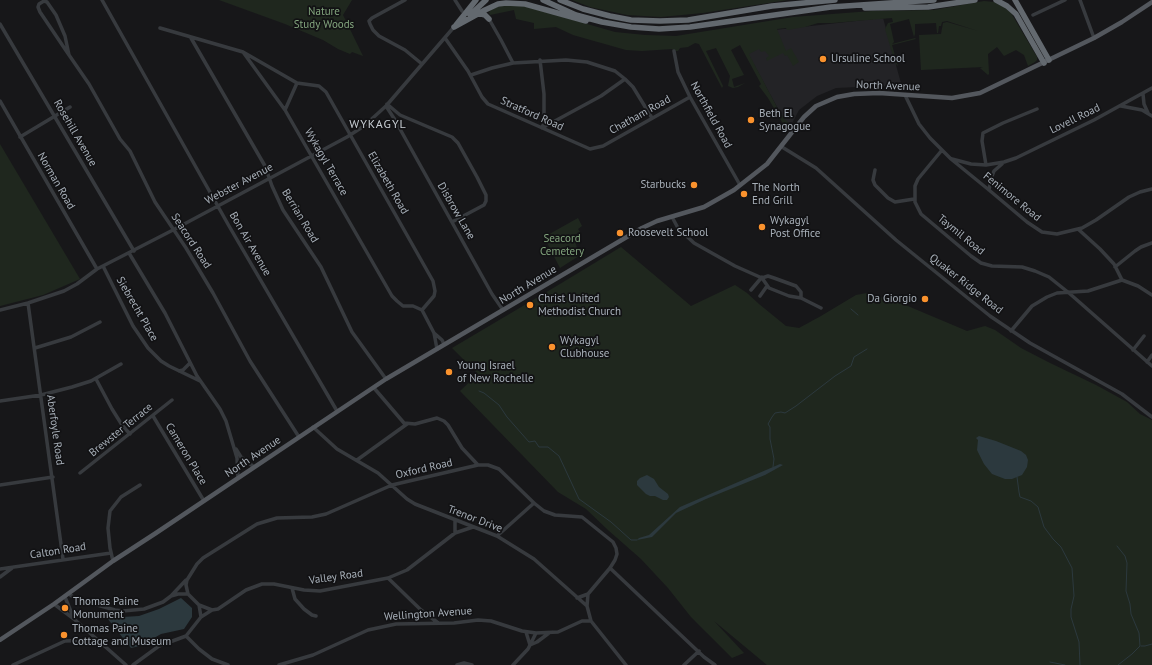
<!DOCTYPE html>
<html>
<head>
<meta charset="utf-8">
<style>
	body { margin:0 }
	canvas { display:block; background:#171719 }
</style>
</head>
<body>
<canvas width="1152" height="665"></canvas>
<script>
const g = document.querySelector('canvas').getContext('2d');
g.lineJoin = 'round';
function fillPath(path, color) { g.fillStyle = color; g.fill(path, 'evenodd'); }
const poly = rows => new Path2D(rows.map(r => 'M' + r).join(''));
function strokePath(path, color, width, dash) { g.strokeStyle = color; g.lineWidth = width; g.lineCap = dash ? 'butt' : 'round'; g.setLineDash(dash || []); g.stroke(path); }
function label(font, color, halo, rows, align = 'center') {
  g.font = font + ' "PT Sans",sans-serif'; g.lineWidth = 3.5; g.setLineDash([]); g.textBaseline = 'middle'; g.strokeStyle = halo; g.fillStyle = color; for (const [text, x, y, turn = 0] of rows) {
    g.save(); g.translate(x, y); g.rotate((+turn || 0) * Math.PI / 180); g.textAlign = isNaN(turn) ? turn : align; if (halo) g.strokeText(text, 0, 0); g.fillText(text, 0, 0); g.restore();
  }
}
fillPath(poly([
	[883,18,902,87,877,86,836,88,817,96,799,110,789,129,737,33,775,30]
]), '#232326');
fillPath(poly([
	[219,0,352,0,343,15,363,56,352,52,350,54,338,49,323,40,285,24],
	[572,0,788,0,703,13,661,17,627,15,590,7],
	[984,1,994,2,1003,6,1011,13,1037,57,1037,60,1035,62,1028,66,1024,55,1016,50,1004,56,997,47,988,54,989,74,988,75,980,68,983,67,921,70,919,35,941,34,943,23,947,22,978,31,947,21,942,22,941,26,939,26,938,33,937,33,936,23,915,24,915,34,914,37,909,19,890,24,894,42,892,44,915,38,916,39,892,45,898,66,895,63,885,29,888,23,893,22,892,18,832,23,818,23,805,27,787,30,786,28,777,29,786,51,791,48,799,62,793,66,787,55,785,56,783,53,767,61,766,58,769,56,765,51,761,52,759,49,749,54,779,111,785,120,790,124,786,129,768,98,759,86,761,84,740,45,731,50,744,75,732,79,734,87,745,83,738,87,733,88,728,86,730,76,716,48,706,51,723,86,722,88,699,44,695,43,688,47,680,48,678,51,673,51,672,49,642,51,626,50,573,35,556,27,534,29,534,23,516,19,514,10,490,15,489,12,491,10,498,7,509,4,521,5,615,32,645,35,676,36,793,17,872,11,934,10],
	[0,144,80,279,43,295,0,306],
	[578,218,582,226,578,229,580,232,571,237,575,241,577,248,582,254,560,268,544,237],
	[621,247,691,306,735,285,747,293,759,304,786,326,799,328,821,316,856,295,867,293,903,304,967,331,985,326,995,330,1021,348,1050,363,1096,385,1127,402,1140,414,1152,420,1152,665,767,665,714,621,744,653,732,658,691,617,668,588,641,559,608,530,586,509,558,492,460,391,478,374,452,348,555,287]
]), '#1f271e');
fillPath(poly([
	[979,436,996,441,1021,451,1026,455,1028,460,1027,467,1022,475,1012,479,1005,479,992,474,984,464,977,450,978,440,976,438],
	[780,464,783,465,765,475,706,499,676,513,652,537,637,540,639,538,649,535,680,507],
	[647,475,654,479,659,487,668,494,669,497,667,500,663,500,655,496,650,496,646,494,637,485,637,481,640,478],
	[181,598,192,608,192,617,184,629,161,634,140,646,131,648,107,618,139,616,159,609]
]), '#2c393e');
strokePath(poly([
	[851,309,858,315],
	[479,391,484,393,499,405,507,417,529,442,535,441,539,447,548,447,559,456,579,499,611,522,631,540,637,540],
	[773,467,774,459,770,439,770,427,768,424,772,417,775,413,781,412,785,413,796,406,835,376,851,366,854,357,867,349],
	[1017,477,1019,492,1020,497,1031,501,1038,507,1044,527,1053,539,1061,547,1072,568,1074,596,1071,609,1071,617,1079,642,1080,665],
	[1117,546,1125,556,1127,563,1126,591,1130,604,1131,614,1139,633,1140,646,1132,654,1118,665],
	[1141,646,1145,646,1152,644],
	[1050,662,1065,665]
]), '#2c393e', 1);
strokePath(poly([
	[102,0,229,226,337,411],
	[405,0,372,18,369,21,370,24,373,30,379,36,405,50,422,64],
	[455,0,462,11],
	[1080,0,1094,38],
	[1033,15,1065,0],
	[489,19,501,40,513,63],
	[0,24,134,251],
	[160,28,243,52,285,110,392,296,397,301,403,306,413,306,422,310,434,333,442,340,444,344],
	[191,38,265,166,272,186,283,210,321,267,352,332,386,379],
	[445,38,468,71,482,97,488,104,590,149,603,146,690,97],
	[674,51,678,72,690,97,740,185],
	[243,52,297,83,319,86,326,92,433,281,435,291,434,296,422,310],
	[69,55,40,12,38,7,39,4,44,1,47,2,56,15,65,36,69,55,89,84,120,139,130,151,155,202,186,248,213,293,250,361,299,437],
	[540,60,544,94,544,123,542,128],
	[471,75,492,68,513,63,566,60,587,62,615,71,625,79,633,87,652,118],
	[1143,94,1144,104,1148,113],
	[905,95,919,124,930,138,951,159,989,190,1027,222,1042,232,1057,234,1082,228,1096,220,1129,197,1140,192,1152,189],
	[0,101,97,269],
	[387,104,400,115,452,137,458,143,477,177,486,195,486,201,484,205,452,222],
	[386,106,395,120,492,294,503,310],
	[1121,106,1142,110,1152,116],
	[285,110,297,83],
	[542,128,601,96,625,79],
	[20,137,70,107],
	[782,147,816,168,896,240,990,316,1030,343,1122,394,1152,417],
	[942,150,918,179,915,186,915,202,921,214,971,256,981,263,992,266,1022,267,1035,271,1049,277,1069,293,1152,366],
	[952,159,971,164,986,165,1004,162,1016,158,1094,120,1152,88],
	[986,165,982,141,983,133,1003,123,1037,109],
	[875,170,873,180,875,185,888,198,895,202,914,199],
	[989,190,991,179,994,171,1002,164],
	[672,217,678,228,694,243,735,266,762,278,768,276,774,278,796,286,801,292,801,298],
	[1078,229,1100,249,1114,264,1122,280,1138,286,1152,295],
	[129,253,165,313,197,376,220,409,226,421,237,458,238,478],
	[103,266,133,326,148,348,161,361,169,366,200,381],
	[1115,267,1135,251,1141,247,1152,243],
	[762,278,769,288,789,296,801,298,821,308],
	[751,290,762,277],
	[760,296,767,286],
	[28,303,63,559],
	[0,310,28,303,64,291,77,284,97,269,173,230,347,137,364,126,386,106,454,27],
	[1011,331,1032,306,1047,297,1057,293,1088,291,1122,280],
	[434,333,437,349],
	[35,348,71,337,100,322],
	[1133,350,1144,336],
	[1147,362,1152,355],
	[179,371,183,370,190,363],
	[96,379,112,409,122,425,130,434],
	[374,388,404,423,415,424,437,418,444,421,448,425,462,448,478,465],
	[0,401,41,395,72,387,91,381,121,364],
	[153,416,204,501],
	[313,427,337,449,378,473,407,499,415,504,497,536,534,559,587,606,591,621,626,665],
	[236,449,241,457,254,467],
	[357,460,407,424],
	[80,473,172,400],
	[0,485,53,477],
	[455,533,455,520],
	[497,536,534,503],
	[113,561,110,548,108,528,110,511,121,497,140,485],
	[610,568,704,657,715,665],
	[0,569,111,553],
	[0,577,12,568],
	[388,578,421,610,437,622],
	[292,588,295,599,304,609,312,615,316,616],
	[69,594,76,599,115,610,123,611,144,609,163,602,171,596,178,594,188,594,199,605,212,610,218,609,246,590,262,584,274,584,304,590,320,591,388,578,407,570,455,533,473,527],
	[188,594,186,585,187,580,197,564,203,558,257,524,277,518,312,517,326,514,392,485,478,465,488,465,499,469,534,503,544,511,555,515,582,517,613,542,616,548,617,554,615,560,610,568,588,594,587,606],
	[171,596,186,580],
	[65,597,74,619],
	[577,598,588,594],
	[54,604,74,619,126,665],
	[199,605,201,617],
	[526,632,530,645],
	[186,636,199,649,212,659,228,665],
	[530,645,537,642,549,633],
	[13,665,65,641,96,640],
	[133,665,159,646,186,636,201,617,212,610],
	[279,665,313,655,368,630,396,624,454,623,478,620,491,621,522,631,536,633,558,632,582,621,591,621],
	[457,665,464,663,472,665],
	[513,665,528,649,536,633],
	[684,665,699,651]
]), '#373a3e', 3.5);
strokePath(poly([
	[0,640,54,604,113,561,156,533,386,379,642,228,657,221,704,207,734,190,767,164,804,117,816,106,837,97,854,94,879,93,952,98,980,93,1094,38,1122,22,1152,2]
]), '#53575d', 4.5);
strokePath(poly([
	[543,0,576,15,602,22,631,27,659,29,690,27,831,7,934,0],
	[560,0,583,9,610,16,631,20,660,21,688,20,772,6,835,0],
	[996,0,1007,6,1016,14,1044,63],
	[1015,0,1049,60],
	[865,8,928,7,975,0],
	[478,13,485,15,489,19],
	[470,15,486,0],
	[456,25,476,0],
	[454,27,485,10,498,4,506,3,525,4,586,21]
]), '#63696f', 5.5);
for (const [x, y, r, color] of [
	[823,59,4,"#fa922d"],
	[751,120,4,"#fa922d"],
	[694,185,4,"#fa922d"],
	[744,194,4,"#fa922d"],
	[762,227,4,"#fa922d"],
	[620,233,4,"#fa922d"],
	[925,299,4,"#fa922d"],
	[530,305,4,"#fa922d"],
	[552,347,4,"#fa922d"],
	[449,372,4,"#fa922d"],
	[65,608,4,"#fa922d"],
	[64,635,4,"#fa922d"]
]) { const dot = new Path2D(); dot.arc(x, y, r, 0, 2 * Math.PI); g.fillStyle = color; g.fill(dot); strokePath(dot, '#121214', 1.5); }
label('11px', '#83a57e', '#121214', [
	["Nature",324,12],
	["Study Woods",324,25],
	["Seacord",562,239],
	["Cemetery",562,252]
]);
label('11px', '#a8b0b9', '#121214', [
	["Ursuline School",831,59],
	["Beth El",759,114],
	["Synagogue",759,127],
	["Starbucks",686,185,"right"],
	["The North",752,188],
	["End Grill",752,201],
	["Wykagyl",770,221],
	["Post Office",770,234],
	["Roosevelt School",628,233],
	["Christ United",538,299],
	["Methodist Church",538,312],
	["Da Giorgio",917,299,"right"],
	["Wykagyl",560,341],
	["Clubhouse",560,354],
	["Young Israel",457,366],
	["of New Rochelle",457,379],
	["Thomas Paine",73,602],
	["Monument",73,615],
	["Thomas Paine",72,629],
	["Cottage and Museum",72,642]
], 'left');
label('11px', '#a8b0b9', '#121214', [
	["North Avenue",888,86,2],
	["Stratford Road",532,114,24],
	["Chatham Road",640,115,-29],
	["Northfield Road",711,115,61],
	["Lovell Road",1075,119,-26],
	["Rosehill Avenue",75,133,60],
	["Wykagyl Terrace",326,162,60],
	["Norman Road",56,181,60],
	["Elizabeth Road",388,183,60],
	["Webster Avenue",239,184,-28],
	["Fenimore Road",1012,197,39],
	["Disbrow Lane",456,211,60],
	["Berrian Road",300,216,59],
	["Taymil Road",961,235,39],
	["Seacord Road",191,241,57],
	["Bon Air Avenue",250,244,60],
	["Quaker Ridge Road",966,284,38],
	["North Avenue",528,285,-31],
	["Siebrecht Place",137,309,60],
	["Aberfoyle Road",55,430,82],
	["Brewster Terrace",121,430,-39],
	["Cameron Place",186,454,59],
	["North Avenue",253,457,-34],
	["Oxford Road",424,469,-13],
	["Trenor Drive",475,519,21],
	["Calton Road",58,551,-9],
	["Valley Road",336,577,-8],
	["Wellington Avenue",428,614,-4]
]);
g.letterSpacing = '1px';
label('12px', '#c9cfd5', '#121214', [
	["WYKAGYL",378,125]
]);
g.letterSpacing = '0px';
</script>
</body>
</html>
